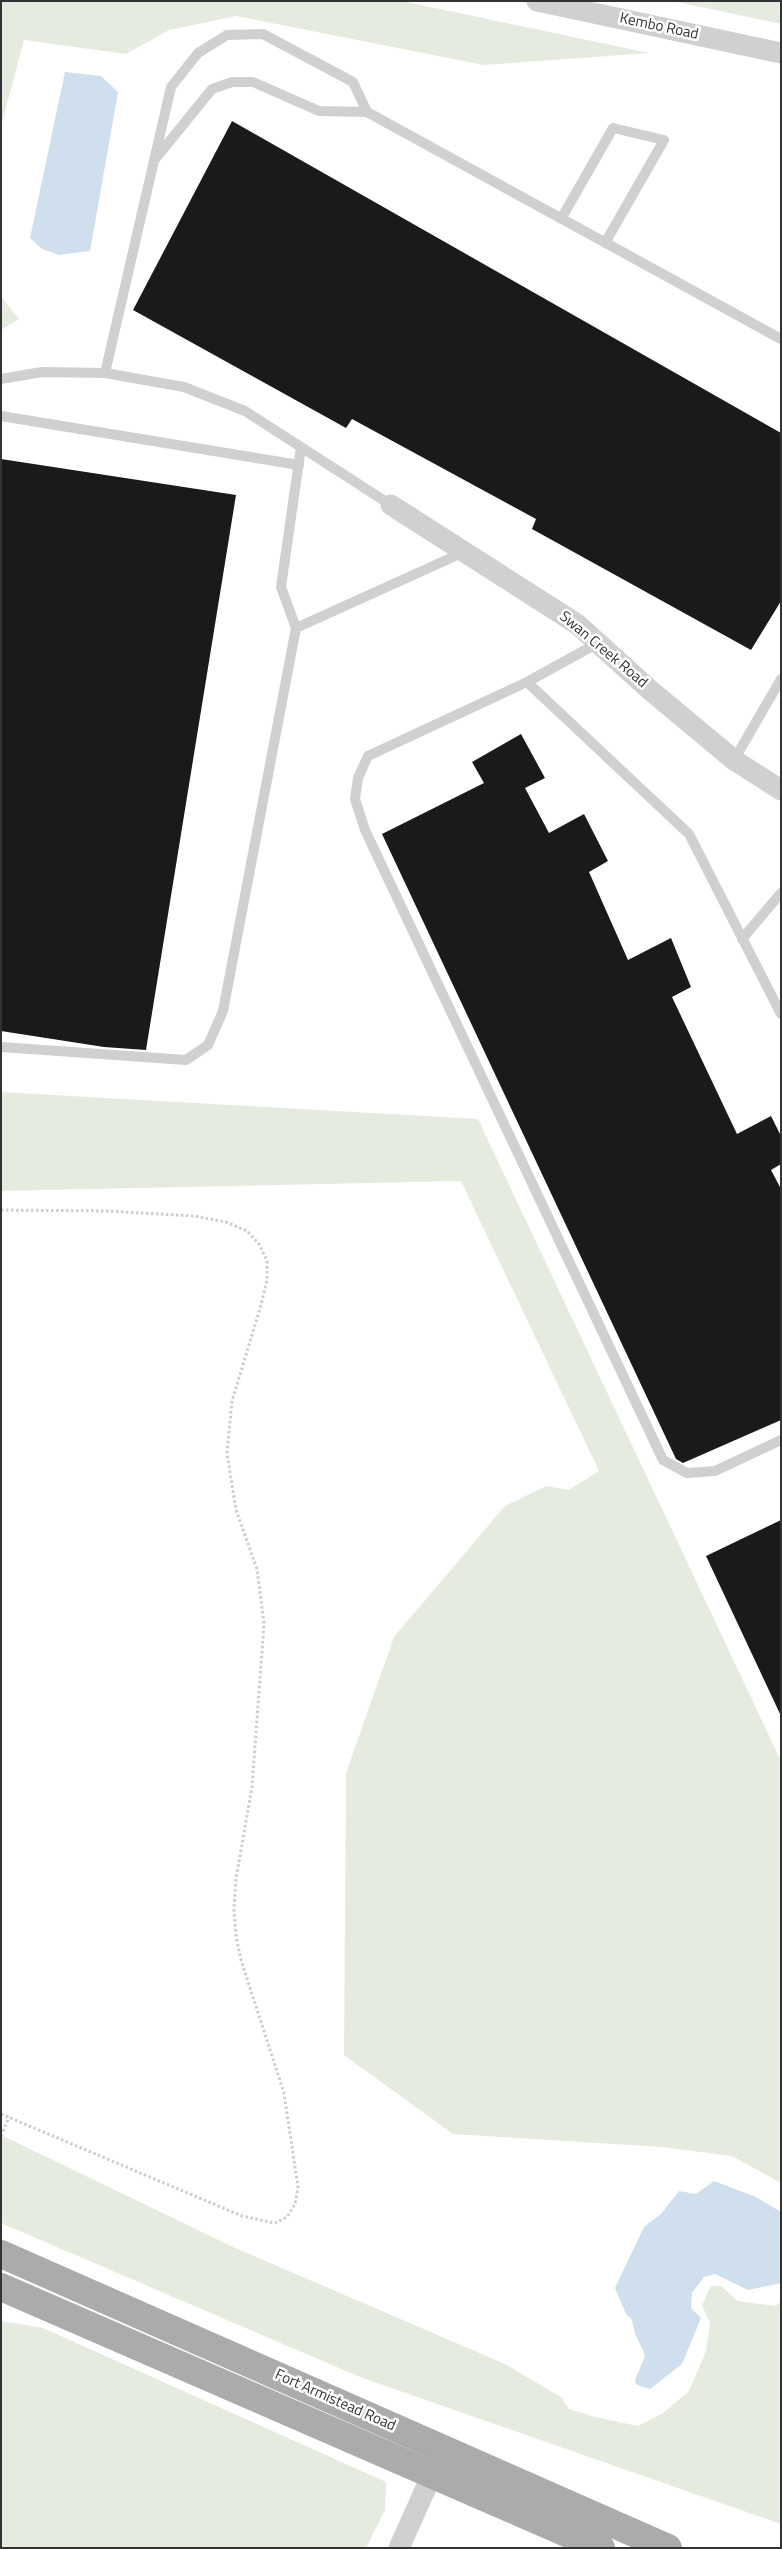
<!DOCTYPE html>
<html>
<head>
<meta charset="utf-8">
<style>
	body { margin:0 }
	#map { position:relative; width:782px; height:2549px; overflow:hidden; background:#fff; font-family:"Titillium Web",sans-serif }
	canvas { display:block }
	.frame { position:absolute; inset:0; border:2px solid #333; pointer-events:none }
</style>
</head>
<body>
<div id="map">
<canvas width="782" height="2549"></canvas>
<div class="frame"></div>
</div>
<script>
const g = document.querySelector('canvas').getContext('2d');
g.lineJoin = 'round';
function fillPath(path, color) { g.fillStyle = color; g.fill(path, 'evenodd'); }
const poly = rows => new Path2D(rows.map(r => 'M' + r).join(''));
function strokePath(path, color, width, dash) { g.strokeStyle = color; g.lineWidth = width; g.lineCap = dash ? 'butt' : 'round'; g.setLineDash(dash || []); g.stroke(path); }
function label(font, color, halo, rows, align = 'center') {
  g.font = font + ' "Titillium Web",sans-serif'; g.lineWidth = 5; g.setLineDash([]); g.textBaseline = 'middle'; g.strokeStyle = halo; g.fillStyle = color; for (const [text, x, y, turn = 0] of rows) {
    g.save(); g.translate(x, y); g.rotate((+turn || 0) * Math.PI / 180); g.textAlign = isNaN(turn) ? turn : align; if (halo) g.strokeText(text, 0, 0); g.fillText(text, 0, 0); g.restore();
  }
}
fillPath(poly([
	[1,1,402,1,649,53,484,65,236,16,169,30,126,54,24,40,1,126],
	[673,1,781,1,781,24],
	[1,297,19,319,1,330],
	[1,1092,478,1119,781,1761,781,2183,732,2156,662,2147,453,2134,344,2055,346,1773,394,1637,505,1506,546,1486,569,1490,599,1471,461,1181,1,1191],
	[1,2135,233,2247,505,2364,561,2397,569,2409,595,2417,638,2426,663,2413,689,2391,706,2351,710,2323,702,2305,711,2286,721,2286,738,2301,775,2306,781,2302,781,2524,360,2377,1,2223],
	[1,2321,43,2328,386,2482,385,2510,366,2548,1,2548]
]), '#e5ecdf');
fillPath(poly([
	[65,72,101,76,118,92,90,251,59,255,42,249,30,238],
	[714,2181,756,2197,781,2212,781,2283,748,2290,715,2274,704,2277,692,2293,691,2308,701,2318,682,2364,654,2386,650,2389,643,2387,636,2384,635,2380,645,2356,643,2350,635,2334,632,2320,626,2314,615,2288,644,2227,661,2214,679,2191,696,2194]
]), '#cfdfee');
fillPath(poly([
	[232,121,781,433,781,601,751,650,532,529,536,519,352,419,346,428,133,310],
	[1,459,236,495,146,1050,104,1047,1,1031],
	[521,734,545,778,525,788,549,833,584,814,608,861,589,872,628,960,671,938,691,987,672,997,737,1134,771,1116,781,1136,781,1164,771,1170,781,1189,781,1420,683,1463,676,1459,382,834,484,783,472,762],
	[781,1520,781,1716,706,1556]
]), '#1a1a1a');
strokePath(poly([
	[1,1210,107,1211,194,1216,226,1222,247,1231,259,1244,267,1261,267,1280,261,1305,232,1401,227,1453,236,1510,257,1569,264,1624,252,1787,236,1879,234,1909,236,1936,241,1960,284,2093,298,2187,295,2204,287,2217,275,2223,242,2216,1,2114],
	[1,2136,9,2117]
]), '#cdcdcd', 3, [2.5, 2.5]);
strokePath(poly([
	[156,158,212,89,232,82,253,82,319,111,367,112],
	[561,219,613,128,664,140,605,243],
	[105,373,171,87,198,53,227,35,263,34,353,82,367,112,781,339],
	[1,379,42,372,105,373,184,387,245,411,391,505],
	[1,416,299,465],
	[296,628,281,587,301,447],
	[598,643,527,682,368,756,358,778,355,799,365,830,663,1460,687,1473,715,1471,781,1440],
	[527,682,689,834,781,1014],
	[734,760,781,679],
	[742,939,781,893],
	[1,1047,186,1060,208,1045,223,1011,296,628,464,552]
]), '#d0d0d0', 10);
strokePath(poly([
	[537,1,781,53],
	[391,505,577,624,650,690,734,760,781,790],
	[399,2548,438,2461]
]), '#d0d0d0', 21);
strokePath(poly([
	[1,2254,668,2548],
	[1,2287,601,2548]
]), '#ababab', 28);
label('15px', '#333', '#fff', [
	["Kembo Road",659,27,12],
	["Swan Creek Road",603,650,40],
	["Fort Armistead Road",335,2401,24]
]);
</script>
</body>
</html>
